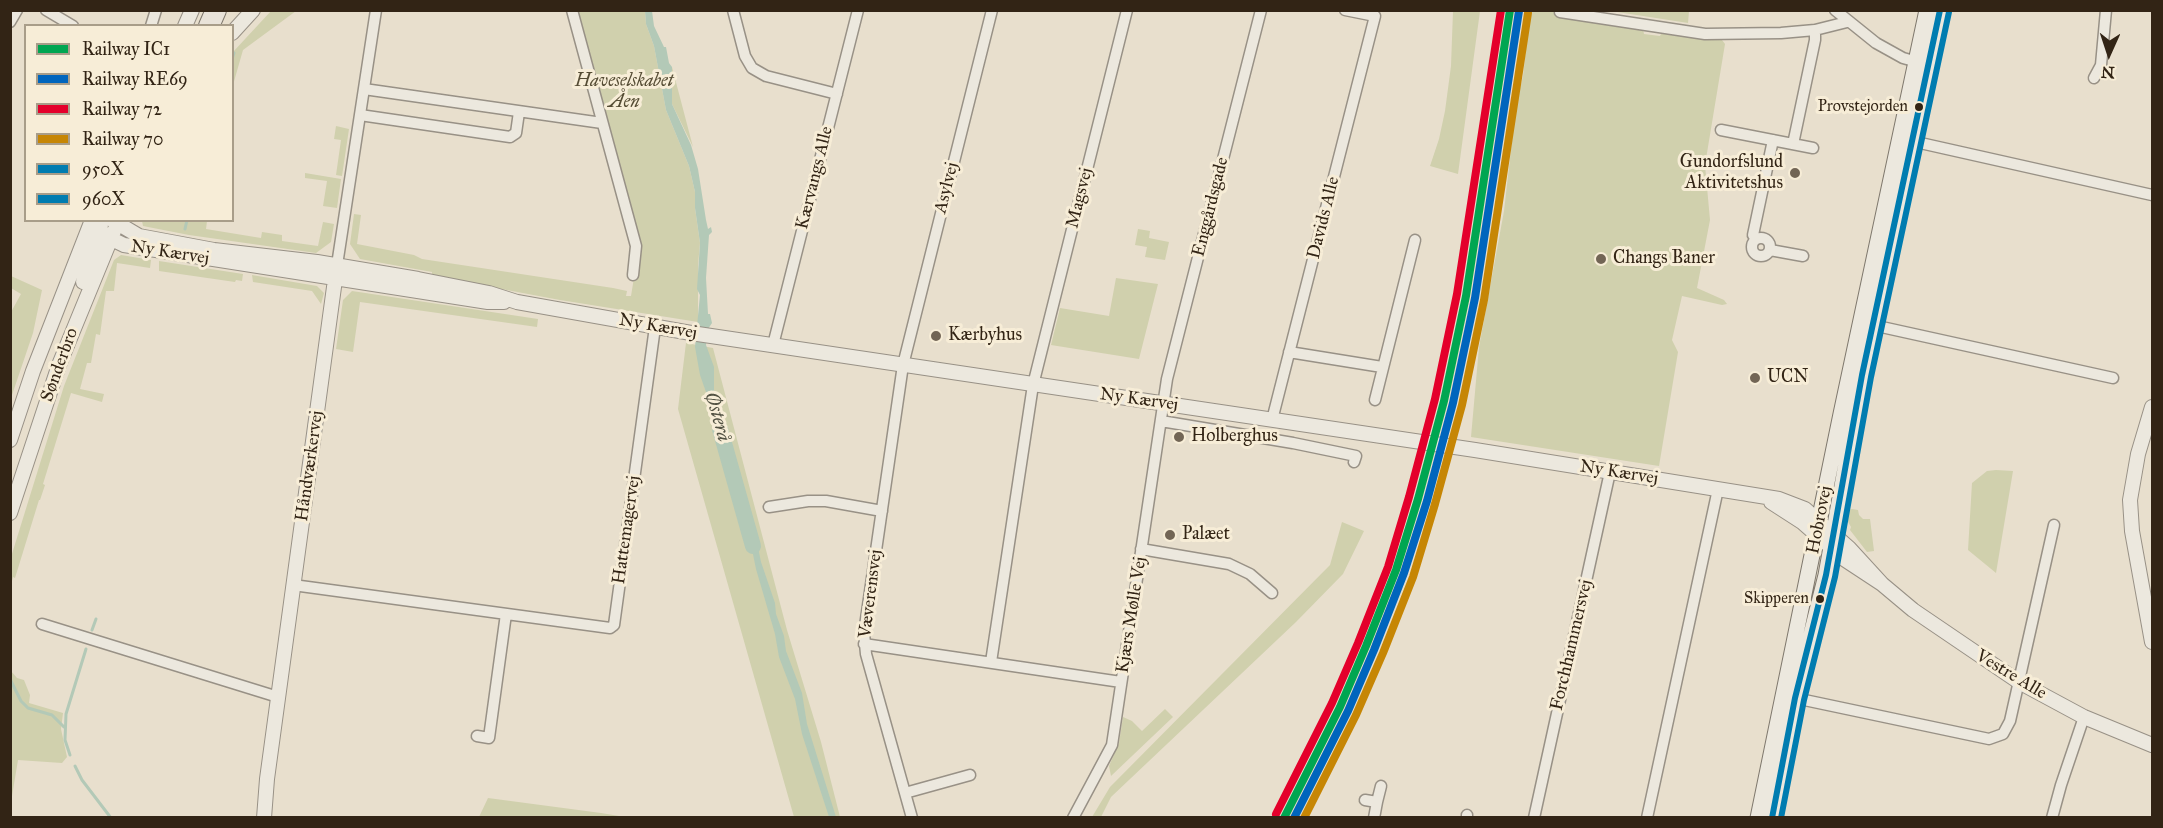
<!DOCTYPE html>
<html>
<head>
<meta charset="utf-8">
<style>
	body { margin:0 }
	#map { position:relative; width:2163px; height:828px; overflow:hidden; background:#e8dfcd; font-family:"IM FELL Great Primer",serif }
	canvas { display:block }
	.frame { position:absolute; inset:0; border:12px solid #322415; pointer-events:none }
	.legend { position:absolute; left:24px; top:24px; width:210px; height:198px; box-sizing:border-box; background:#f7edd7; border:2px solid #a89d89; margin:0; padding:8px 10px; list-style:none; font-size:18px; color:#322415 }
	.legend li { display:flex; align-items:center; gap:12px; height:30px }
	.legend b { width:30px; border:2px solid #a89d89 }
	.north { position:absolute; left:2079px; top:24px; width:60px; height:60px; -webkit-text-stroke:4px #f7edd7; paint-order:stroke; rotate:183deg; font-size:16px; font-weight:700; line-height:24px; text-align:center; color:#322415 }
	.north::after { content:''; display:block; margin:auto; width:21px; height:27px; background:#322415; clip-path:polygon(50% 0,100% 100%,50% 72%,0 100%) }
</style>
</head>
<body>
<div id="map">
<canvas width="2163" height="828"></canvas>
<div class="frame"></div>
<ul class="legend">
<li><b style="height:8px;background:#00a651"></b>Railway IC1</li>
<li><b style="height:8px;background:#0065bd"></b>Railway RE69</li>
<li><b style="height:8px;background:#e4002b"></b>Railway 72</li>
<li><b style="height:8px;background:#c68605"></b>Railway 70</li>
<li><b style="height:8px;background:#007cb0"></b>950X</li>
<li><b style="height:8px;background:#007cb0"></b>960X</li>
</ul>
<div class="north">N</div>
</div>
<script>
const g = document.querySelector('canvas').getContext('2d');
g.lineJoin = 'round';
function fillPath(path, color) { g.fillStyle = color; g.fill(path, 'evenodd'); }
const poly = rows => new Path2D(rows.map(r => 'M' + r).join(''));
function strokePath(path, color, width, dash) { g.strokeStyle = color; g.lineWidth = width; g.lineCap = dash ? 'butt' : 'round'; g.setLineDash(dash || []); g.stroke(path); }
function label(font, color, halo, rows, align = 'center') {
  g.font = font + ' "IM FELL Great Primer",serif'; g.lineWidth = 6; g.setLineDash([]); g.textBaseline = 'middle'; g.strokeStyle = halo; g.fillStyle = color; for (const [text, x, y, turn = 0] of rows) {
    g.save(); g.translate(x, y); g.rotate((+turn || 0) * Math.PI / 180); g.textAlign = isNaN(turn) ? turn : align; if (halo) g.strokeText(text, 0, 0); g.fillText(text, 0, 0); g.restore();
  }
}
fillPath(poly([
	[271,11,296,11,243,50,233,85,233,52],
	[577,11,645,11,646,24,654,46,666,110,689,166,695,192,695,208,700,243,698,265,698,322,560,300,432,276,432,272,360,259,350,244,354,214,361,215,357,244,414,255,422,259,613,288,627,291,626,296,631,296,639,247],
	[1453,11,1480,11,1458,174,1430,166,1439,139,1445,111,1451,66],
	[1530,11,1556,11,1643,29,1644,34,1660,36,1662,32,1722,40,1725,44,1705,165,1710,220,1697,288,1724,300,1727,304,1722,305,1682,296,1672,340,1678,352,1659,466,1471,437,1479,347,1504,211,1516,105,1523,76],
	[1611,11,1689,11,1688,23],
	[672,67,693,147,672,104],
	[336,126,349,129,342,176,336,175,341,140,334,139],
	[305,173,341,179,337,208,323,206,327,181,305,178],
	[142,221,207,221,206,229,261,238,262,232,282,235,282,241,318,246,323,222,334,224,331,242,316,253,189,235,143,226],
	[1138,229,1150,231,1149,238,1169,242,1165,260,1145,257,1147,247,1135,245],
	[121,255,151,260,150,268,117,263,114,291,106,291,100,335,96,334,91,363,87,363,80,389,104,394,102,402,71,393,43,484,45,485,40,500,39,500,15,578,13,577,11,585,11,557,64,386,114,260],
	[159,261,243,274,242,281,236,280,235,282,159,271],
	[252,275,317,286,324,293,321,304,312,291,253,282],
	[11,276,42,290,33,333,11,398,11,312,21,294,11,288],
	[1116,278,1158,284,1139,359,1051,345,1060,308,1109,316],
	[352,291,538,319,537,327,360,302,353,352,336,349,343,300],
	[686,343,713,348,787,630,821,742,840,817,794,817,678,409],
	[1996,470,2013,471,1996,573,1968,550,1972,483,1987,471],
	[1852,509,1858,510,1859,515,1863,519,1870,519,1874,551,1867,552,1850,530,1851,527,1847,520,1849,510],
	[1342,522,1364,531,1343,574,1296,622,1111,797,1101,817,1092,817,1110,787,1330,565],
	[11,671,17,678,24,680,30,695,29,703,63,713,61,729,67,757,62,763,18,760,11,802],
	[1165,709,1173,717,1111,776,1109,766,1119,743,1123,717,1132,721,1142,731],
	[488,798,601,813,625,817,479,817]
]), '#d0d0ad');
fillPath(poly([
	[645,11,652,11,654,26,664,47,666,47,669,63,672,67,672,104,691,145,698,169,706,220,708,229,711,227,712,232,709,235,706,278,708,314,710,314,712,323,708,329,706,345,714,367,714,390,723,421,731,439,738,475,750,508,761,562,775,603,776,614,784,636,786,651,802,693,807,724,836,817,829,817,802,734,795,699,779,657,775,634,756,569,746,520,732,480,726,449,700,375,695,347,700,295,697,289,700,243,695,208,695,192,689,166,666,110,654,46,646,24]
]), '#b3c9b7');
strokePath(poly([
	[232,59,234,53],
	[185,229,187,220],
	[92,630,96,619],
	[10,679,21,701,28,708,52,715,64,727],
	[70,755,65,740,66,714,86,649],
	[75,766,82,780,111,818]
]), '#b3c9b7', 3);
strokePath(poly([
	[720,429,753,546]
]), '#b3c9b7', 16);
const minor = poly([
	[46,10,73,26],
	[572,10,636,246,633,275],
	[733,10,745,56,752,68,766,76,837,94],
	[1835,10,1876,43,1903,58,1921,63],
	[1560,12,1705,34,1781,33,1815,30,1847,22],
	[10,22,17,10],
	[151,26,156,10],
	[2094,78,2101,65,2106,10],
	[364,89,602,123],
	[360,115,510,137,516,133,519,112],
	[1721,130,1813,148],
	[1907,140,2152,195],
	[1793,144,1815,40,1815,30],
	'1752 247a9 9 0 1 1 18 0a9 9 0 1 1-18 0Z',
	[1756,239,1753,235,1773,140],
	[1770,250,1803,256],
	[337,265,376,10],
	[1868,324,2113,378],
	[773,345,858,10],
	[1289,352,1382,367],
	[1375,400,1415,240],
	[1272,420,1375,16,1345,10],
	[1161,421,1293,443,1356,456,1354,462],
	[769,507,808,501,826,501,882,511],
	[1141,549,1229,564,1250,574,1272,593],
	[293,585,610,628,614,625,655,327],
	[42,624,278,697],
	[864,644,1121,682],
	[991,662,1033,385,1127,10],
	[1795,698,1989,739,2003,734,2010,721,2054,525],
	[477,736,489,738,506,614],
	[905,793,970,775],
	[1365,800,1377,802,1381,786],
	[912,818,866,654,864,633,903,365,992,10],
	[1073,818,1112,745,1167,379,1261,10],
	[1374,818,1377,802],
	[1467,818,1467,815],
	[1534,818,1610,472],
	[1647,818,1718,489],
	[2052,818,2061,785,2084,717]
]);
const tertiary = poly([
	[185,26,192,10],
	[232,33,253,10],
	[112,220,139,236,214,250,317,262,418,279,489,293,517,302,691,333,1475,450,1779,499,1805,509,1849,548,1882,584],
	[89,228,124,245,488,302,504,302],
	[83,282,101,226],
	[2152,407,2138,454,2130,500,2132,531,2152,642],
	[10,440,33,371,92,220],
	[1771,502,1802,522,1844,559,1882,584,1913,610,2019,682,2084,717,2152,745],
	[10,513,59,365,114,231],
	[264,818,267,779,337,265]
]);
const secondary = poly([
	[1758,818,1841,414,1927,10],
	[1772,818,1795,698,1826,575,1862,375,1940,10]
]);
const motorway = poly([
	[209,26,216,10]
]);
strokePath(minor, '#989186', 13);
strokePath(tertiary, '#989186', 16);
strokePath(secondary, '#7f786d', 17);
strokePath(motorway, '#7f786d', 22);
strokePath(minor, '#ece8de', 10);
strokePath(tertiary, '#ece8de', 14);
strokePath(secondary, '#ece8de', 15);
strokePath(motorway, '#e9e3d9', 20);
strokePath(poly([
	[1772,818,1795,698,1826,575,1862,375,1940,10]
]), '#007cb0', 6);
strokePath(poly([
	[1781,818,1804,700,1835,577,1871,377,1949,12]
]), '#007cb0', 6);
strokePath(poly([
	[1284,818,1340,707,1366,646,1396,570,1418,499,1444,401,1466,296,1510,10]
]), '#00a651', 8);
strokePath(poly([
	[1294,818,1348,711,1374,650,1404,573,1427,501,1453,403,1475,298,1519,11]
]), '#0065bd', 8);
strokePath(poly([
	[1276,814,1332,703,1358,643,1388,567,1409,497,1435,399,1457,294,1501,10]
]), '#e4002b', 8);
strokePath(poly([
	[1304,818,1356,715,1383,653,1413,577,1435,504,1462,405,1484,300,1528,13]
]), '#c68605', 8);
for (const [x, y, r, color] of [
	[1919,107,5,"#322415"],
	[1795,173,6,"#726555"],
	[1601,259,6,"#726555"],
	[936,336,6,"#726555"],
	[1755,378,6,"#726555"],
	[1179,437,6,"#726555"],
	[1170,535,6,"#726555"],
	[1820,599,5,"#322415"]
]) { const dot = new Path2D(); dot.arc(x, y, r, 0, 2 * Math.PI); g.fillStyle = color; g.fill(dot); strokePath(dot, '#f7edd7', 2); }
label('16px', '#322415', '#f7edd7', [
	["Provstejorden",1908,107],
	["Skipperen",1809,599]
], 'right');
label('italic 18px', '#554c34', '#f7edd7', [
	["Haveselskabet",624,82],
	["Åen",624,103]
]);
label('18px', '#322415', '#f7edd7', [
	["Gundorfslund",1783,163,"right"],
	["Aktivitetshus",1783,184,"right"],
	["Changs Baner",1613,259],
	["Kærbyhus",948,336],
	["UCN",1767,378],
	["Holberghus",1191,437],
	["Palæet",1182,535]
], 'left');
label('18px', '#322415', '#f7edd7', [
	["Kærvangs Alle",815,178,-76],
	["Asylvej",947,188,-76],
	["Magsvej",1080,198,-76],
	["Enggårdsgade",1211,207,-76],
	["Davids Alle",1324,218,-76],
	["Ny Kærvej",170,253,9],
	["Ny Kærvej",658,327,10],
	["Sønderbro",60,365,-70],
	["Ny Kærvej",1139,400,8],
	["Håndværkervej",310,466,-82],
	["Ny Kærvej",1619,473,9],
	["Hobrovej",1820,520,-79],
	["Hattemagervej",627,530,-82],
	["Væverensvej",871,594,-83],
	["Kjærs Mølle Vej",1132,615,-81],
	["Forchhammersvej",1572,645,-77],
	["Vestre Alle",2011,675,31]
]);
label('italic 20px', '#525243', '#f7edd7', [
	["Østerå",717,417,74]
]);
</script>
</body>
</html>
